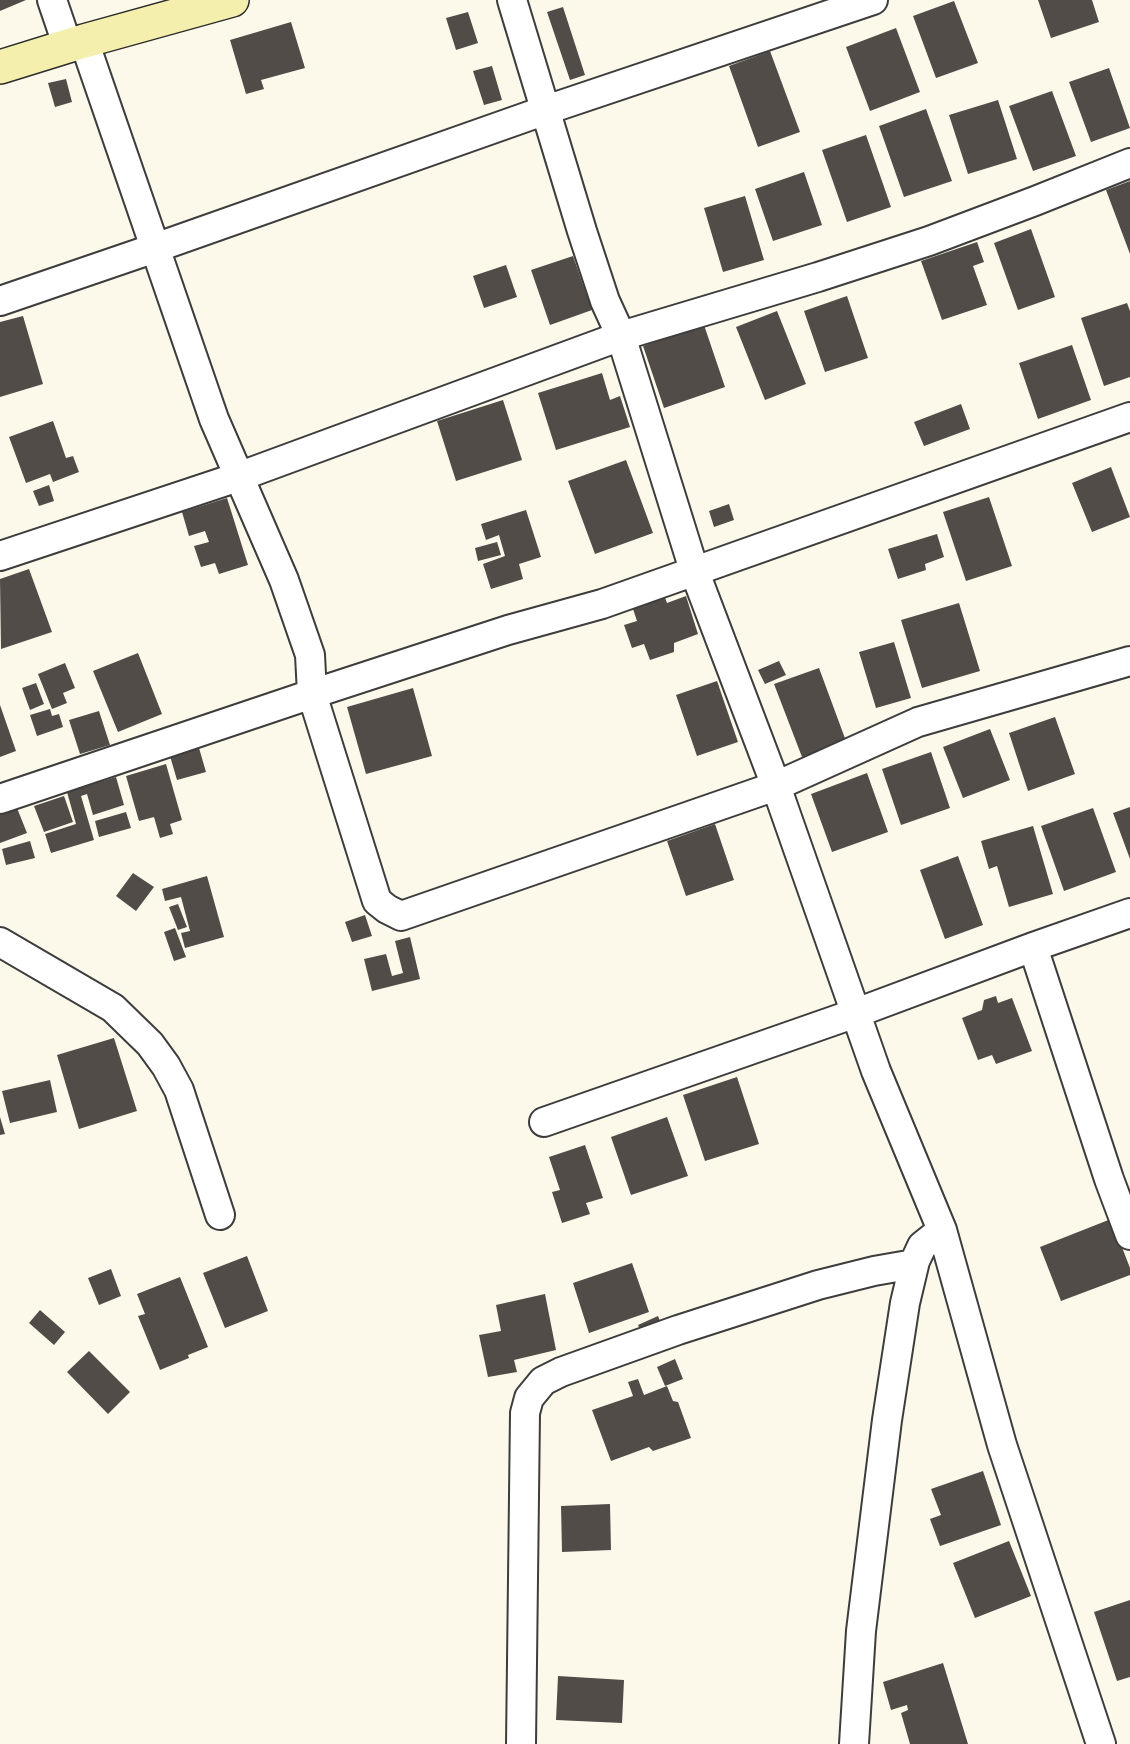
<!DOCTYPE html>
<html>
<head>
<meta charset="utf-8">
<style>
	body { margin:0 }
	canvas { display:block; background:#fcf9ea }
</style>
</head>
<body>
<canvas width="1130" height="1744"></canvas>
<script>
const g = document.querySelector('canvas').getContext('2d');
g.lineJoin = 'round';
function fillPath(path, color) { g.fillStyle = color; g.fill(path, 'evenodd'); }
const poly = rows => new Path2D(rows.map(r => 'M' + r).join(''));
function strokePath(path, color, width, dash) { g.strokeStyle = color; g.lineWidth = width; g.lineCap = dash ? 'butt' : 'round'; g.setLineDash(dash || []); g.stroke(path); }
fillPath(poly([
	[0,0,26,0,0,11],
	[1038,0,1092,0,1099,22,1051,38],
	[954,1,978,63,936,78,913,16],
	[563,7,585,75,570,80,547,12],
	[468,12,478,43,456,50,446,18],
	[291,22,305,68,261,80,264,89,246,94,230,40],
	[896,28,920,92,870,111,846,47],
	[770,51,800,132,758,147,729,66],
	[492,66,502,100,484,105,473,71],
	[1109,68,1130,128,1091,142,1069,82],
	[66,79,72,102,55,107,48,83],
	[1052,91,1076,156,1033,171,1009,106],
	[998,100,1017,159,968,174,949,115],
	[926,109,952,181,904,197,879,126],
	[866,135,891,207,847,222,822,150],
	[804,172,822,225,773,241,755,189],
	[1130,181,1130,254,1106,190],
	[745,196,764,260,723,272,704,208],
	[1031,229,1055,297,1018,310,994,243],
	[977,242,984,262,973,266,987,305,942,320,921,261],
	[573,256,592,310,550,325,531,270],
	[506,265,517,297,484,308,473,276],
	[847,296,868,358,825,372,804,311],
	[1127,303,1130,311,1130,377,1104,386,1081,318],
	[777,311,806,384,765,400,736,327],
	[23,316,43,384,0,397,0,322],
	[704,325,725,387,664,408,643,346],
	[1072,345,1091,400,1038,419,1019,363],
	[602,373,610,400,620,396,630,427,556,450,538,393],
	[503,400,522,460,456,481,437,421],
	[961,404,970,429,924,446,914,422],
	[53,421,66,458,73,456,79,472,53,482,50,474,26,483,9,437],
	[626,460,653,533,595,554,568,481],
	[1111,467,1130,517,1092,532,1072,483],
	[49,485,54,501,39,506,33,491],
	[989,497,1012,566,966,581,943,512],
	[227,498,248,565,219,574,215,563,201,567,194,546,209,542,205,531,189,536,182,512],
	[729,504,734,520,714,527,709,511],
	[526,510,541,557,519,564,523,579,491,589,483,564,505,556,499,535,486,540,481,524],
	[937,534,944,557,925,564,926,570,898,579,888,549],
	[497,542,501,555,478,561,475,548],
	[29,569,52,632,1,649,0,579],
	[664,595,667,603,686,596,698,634,674,643,674,652,650,660,644,644,632,648,624,625,637,621,632,606],
	[959,603,980,671,922,688,901,620],
	[894,642,911,698,876,708,859,652],
	[138,653,162,714,118,732,93,671],
	[779,661,786,675,765,684,758,670],
	[65,663,75,688,63,693,67,703,52,709,38,674],
	[819,668,846,741,802,757,774,684],
	[717,681,738,742,697,756,676,695],
	[36,683,44,704,30,710,22,688],
	[413,688,432,756,366,774,347,707],
	[0,705,16,751,0,757],
	[50,709,52,716,59,714,63,727,37,736,30,715],
	[99,711,110,745,80,754,69,720],
	[1055,717,1075,774,1028,791,1009,733],
	[990,729,1010,780,963,798,943,747],
	[199,748,206,772,177,780,170,756],
	[931,752,950,808,901,825,882,769],
	[166,764,182,820,170,824,173,834,160,838,154,817,139,821,126,776],
	[867,773,888,832,832,852,811,794],
	[116,777,124,805,93,815,87,794,81,796,94,840,51,853,45,834,76,824,67,792],
	[64,796,73,822,44,832,34,806],
	[1130,807,1130,859,1113,813],
	[17,808,27,833,0,843,0,815],
	[1093,808,1116,872,1064,891,1041,826],
	[126,812,131,828,99,837,95,821],
	[715,824,734,880,686,896,667,841],
	[1033,826,1053,894,1009,907,997,866,989,869,981,841],
	[30,841,35,858,6,865,2,849],
	[958,856,983,925,945,939,920,870],
	[133,873,154,887,136,911,116,896],
	[207,876,224,937,185,948,181,933,190,931,181,897,165,901,162,889],
	[178,904,187,927,178,930,169,907],
	[365,915,372,936,352,942,345,922],
	[175,928,186,957,174,961,164,932],
	[410,937,420,979,372,991,364,959,386,954,392,976,403,973,395,941],
	[996,996,998,1003,1012,998,1032,1051,996,1064,992,1055,978,1060,962,1018,982,1010,984,1000],
	[114,1038,137,1111,79,1129,57,1055],
	[737,1077,759,1144,705,1161,683,1095],
	[50,1080,57,1112,10,1123,2,1091],
	[0,1117,5,1134,0,1135],
	[667,1117,688,1176,631,1195,611,1137],
	[585,1145,603,1198,586,1203,590,1214,562,1223,552,1192,560,1190,549,1157],
	[1111,1219,1130,1268,1130,1275,1061,1301,1040,1247],
	[247,1256,268,1311,225,1328,203,1273],
	[632,1263,649,1312,589,1333,573,1283],
	[111,1269,121,1296,99,1305,88,1278],
	[180,1277,208,1347,188,1355,189,1358,160,1370,138,1316,145,1314,137,1294],
	[545,1294,556,1350,514,1360,517,1372,488,1377,479,1335,501,1331,496,1305],
	[40,1310,65,1332,54,1345,29,1323],
	[658,1316,664,1331,644,1339,638,1325],
	[89,1351,130,1392,108,1414,67,1372],
	[675,1359,683,1379,665,1386,657,1367],
	[638,1379,644,1395,667,1386,673,1401,678,1402,691,1438,653,1451,649,1447,611,1461,592,1410,633,1396,628,1382],
	[983,1471,1001,1525,940,1546,930,1519,941,1515,931,1489],
	[610,1504,611,1550,562,1552,561,1506],
	[1009,1541,1031,1596,975,1618,953,1563],
	[1130,1600,1130,1677,1117,1681,1094,1612],
	[943,1663,968,1744,910,1744,901,1713,908,1710,907,1705,891,1710,883,1682],
	[558,1676,624,1680,622,1723,556,1720]
]), '#514c48');
const street = poly([
	[52,0,68,47],
	[512,0,582,231,605,301,621,336,694,570,776,786,876,1071,942,1230,1002,1445,1101,1744],
	[84,41,214,419,284,580,310,655,312,694,377,901,387,909,401,916,776,786,918,722,1130,661],
	[0,301,155,248,546,110,873,0],
	[0,556,238,477,621,336,818,277,929,241,1035,201,1130,163],
	[0,799,312,694,508,630,602,604,1130,417],
	[0,942,113,1008,150,1044,166,1066,179,1090,220,1215],
	[1033,947,1109,1179,1130,1235],
	[544,1122,856,1013,1033,947,1130,913],
	[521,1744,525,1413,529,1398,543,1381,561,1372,678,1330,818,1285,874,1271,914,1264],
	[854,1744,861,1631,887,1420,905,1303,915,1261,922,1246,942,1230]
]);
const secondary = poly([
	[0,67,84,41,232,0]
]);
strokePath(street, '#3d3d3d', 32);
strokePath(secondary, '#2c2c2c', 36);
strokePath(street, '#fff', 28);
strokePath(secondary, '#f5efad', 33);
</script>
</body>
</html>
